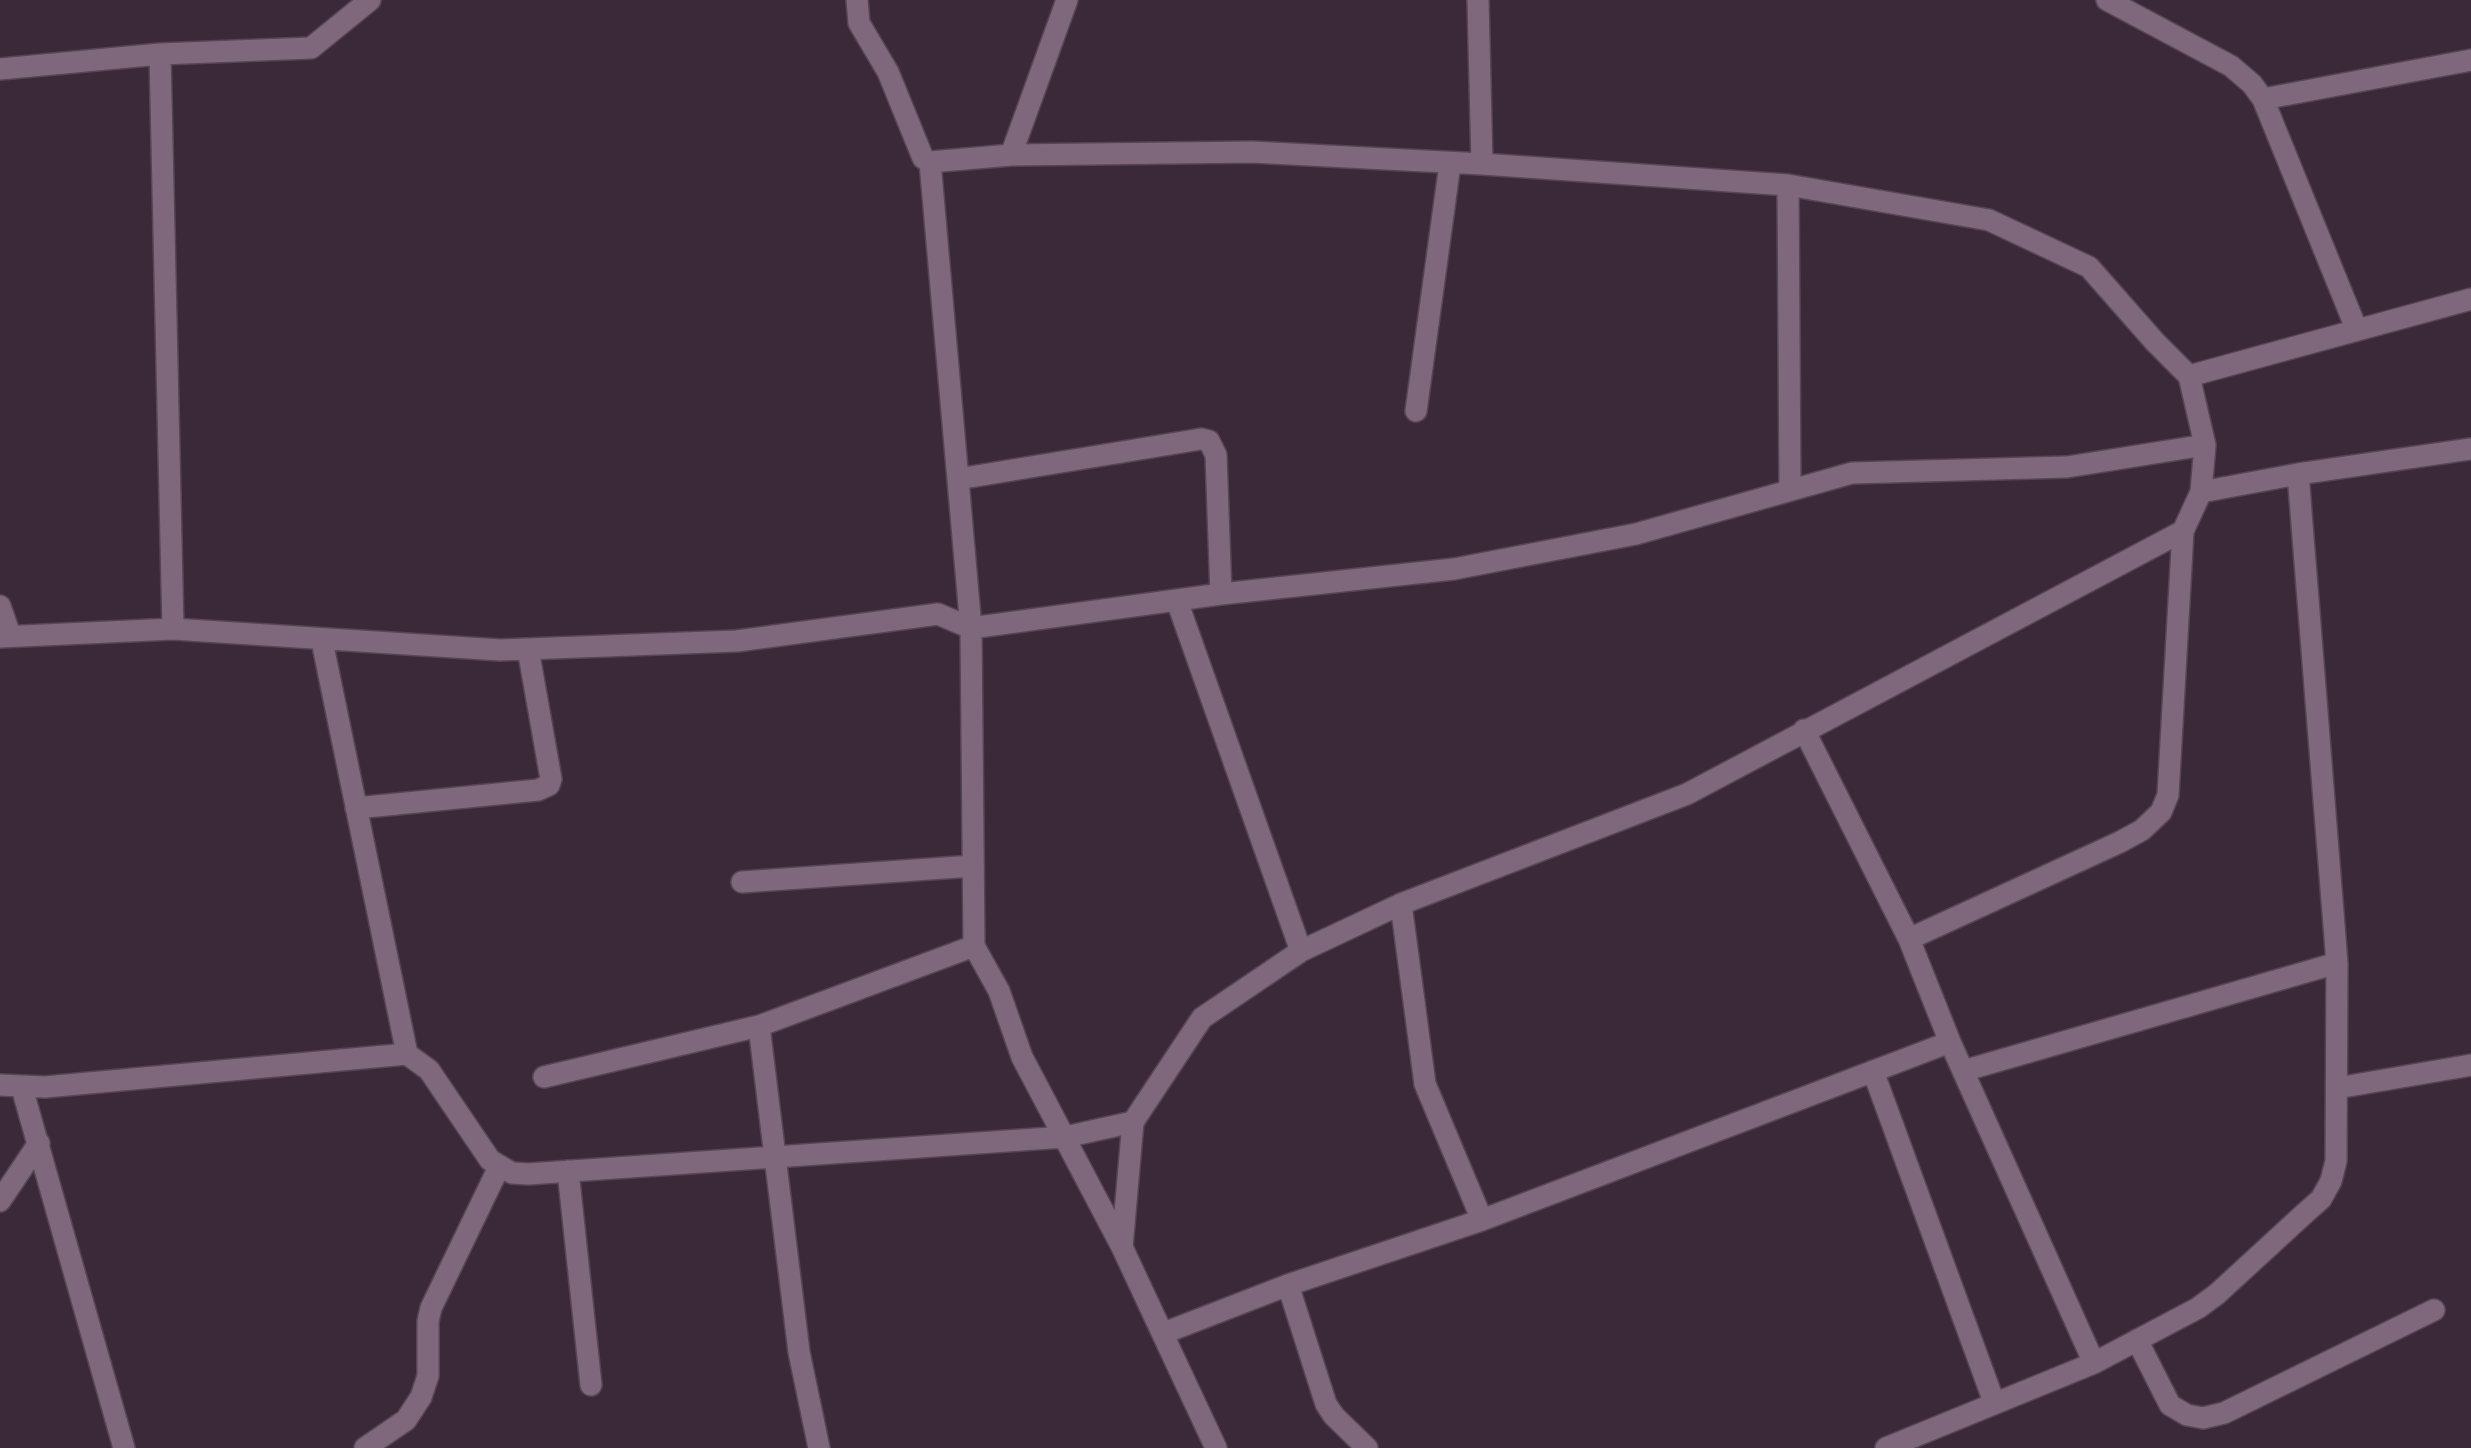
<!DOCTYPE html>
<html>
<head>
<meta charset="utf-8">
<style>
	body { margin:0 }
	canvas { display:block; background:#3b2838 }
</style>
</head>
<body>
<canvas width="2471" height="1448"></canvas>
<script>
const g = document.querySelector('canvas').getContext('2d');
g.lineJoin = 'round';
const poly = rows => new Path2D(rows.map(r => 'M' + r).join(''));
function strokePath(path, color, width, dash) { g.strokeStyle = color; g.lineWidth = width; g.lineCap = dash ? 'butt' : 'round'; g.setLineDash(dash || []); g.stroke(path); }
const minor = poly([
	[857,0,859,23,888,72,923,158,930,162,1011,155,1252,152,1482,164,1788,185,1989,220,2089,267,2155,342,2189,376,2471,299],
	[1478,0,1482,164],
	[2107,0,2231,66,2252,84,2263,99,2356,328],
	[160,54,173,629],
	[0,69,160,54,311,48,370,0],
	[2263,99,2471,60],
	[1011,155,1067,0],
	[930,162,971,628,974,946,999,991,1022,1057,1122,1247,1216,1448],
	[1788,185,1790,490],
	[2189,376,2205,445],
	[1416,411,1450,164],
	[958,479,1201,439,1209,441,1216,455,1221,594],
	[1177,601,1301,951],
	[0,606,10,635],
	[0,637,173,629,500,650,737,641,938,614,971,628,1221,594,1454,569,1636,534,1852,473,2067,467,2205,445,2201,492,2298,474,2471,449],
	[322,641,407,1054],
	[1804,730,1909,939,1950,1042,2094,1363],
	[356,808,538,790,549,785,551,779,528,649],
	[742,882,973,866],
	[1401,904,1425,1084,1482,1220],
	[1909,939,2120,842,2142,830,2161,812,2168,795,2183,531],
	[759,1026,799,1352,819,1448],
	[1873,1071,1994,1402],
	[1963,1071,2337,963],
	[544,1077,759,1026,974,946],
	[0,1085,45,1087,407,1054,429,1070,490,1160,512,1173,528,1174,1065,1137,1133,1122],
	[22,1088,124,1448],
	[2337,1088,2471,1065],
	[568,1171,591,1385],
	[0,1201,39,1143],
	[1122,1247,1133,1122,1202,1018,1301,951,1401,904,1687,794,2183,531,2201,492],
	[1288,1285,1326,1404,1334,1416,1367,1448],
	[1164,1333,1288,1285,1482,1220,1950,1042],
	[2137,1340,2170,1405,2187,1415,2203,1418,2224,1413,2434,1310],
	[365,1448,406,1420,421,1397,428,1376,428,1321,431,1308,499,1167],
	[1886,1448,2094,1363,2198,1308,2217,1294,2304,1214,2321,1199,2331,1181,2336,1161,2337,963,2298,474]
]);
strokePath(minor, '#564553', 24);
strokePath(minor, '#7f687b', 21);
</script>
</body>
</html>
